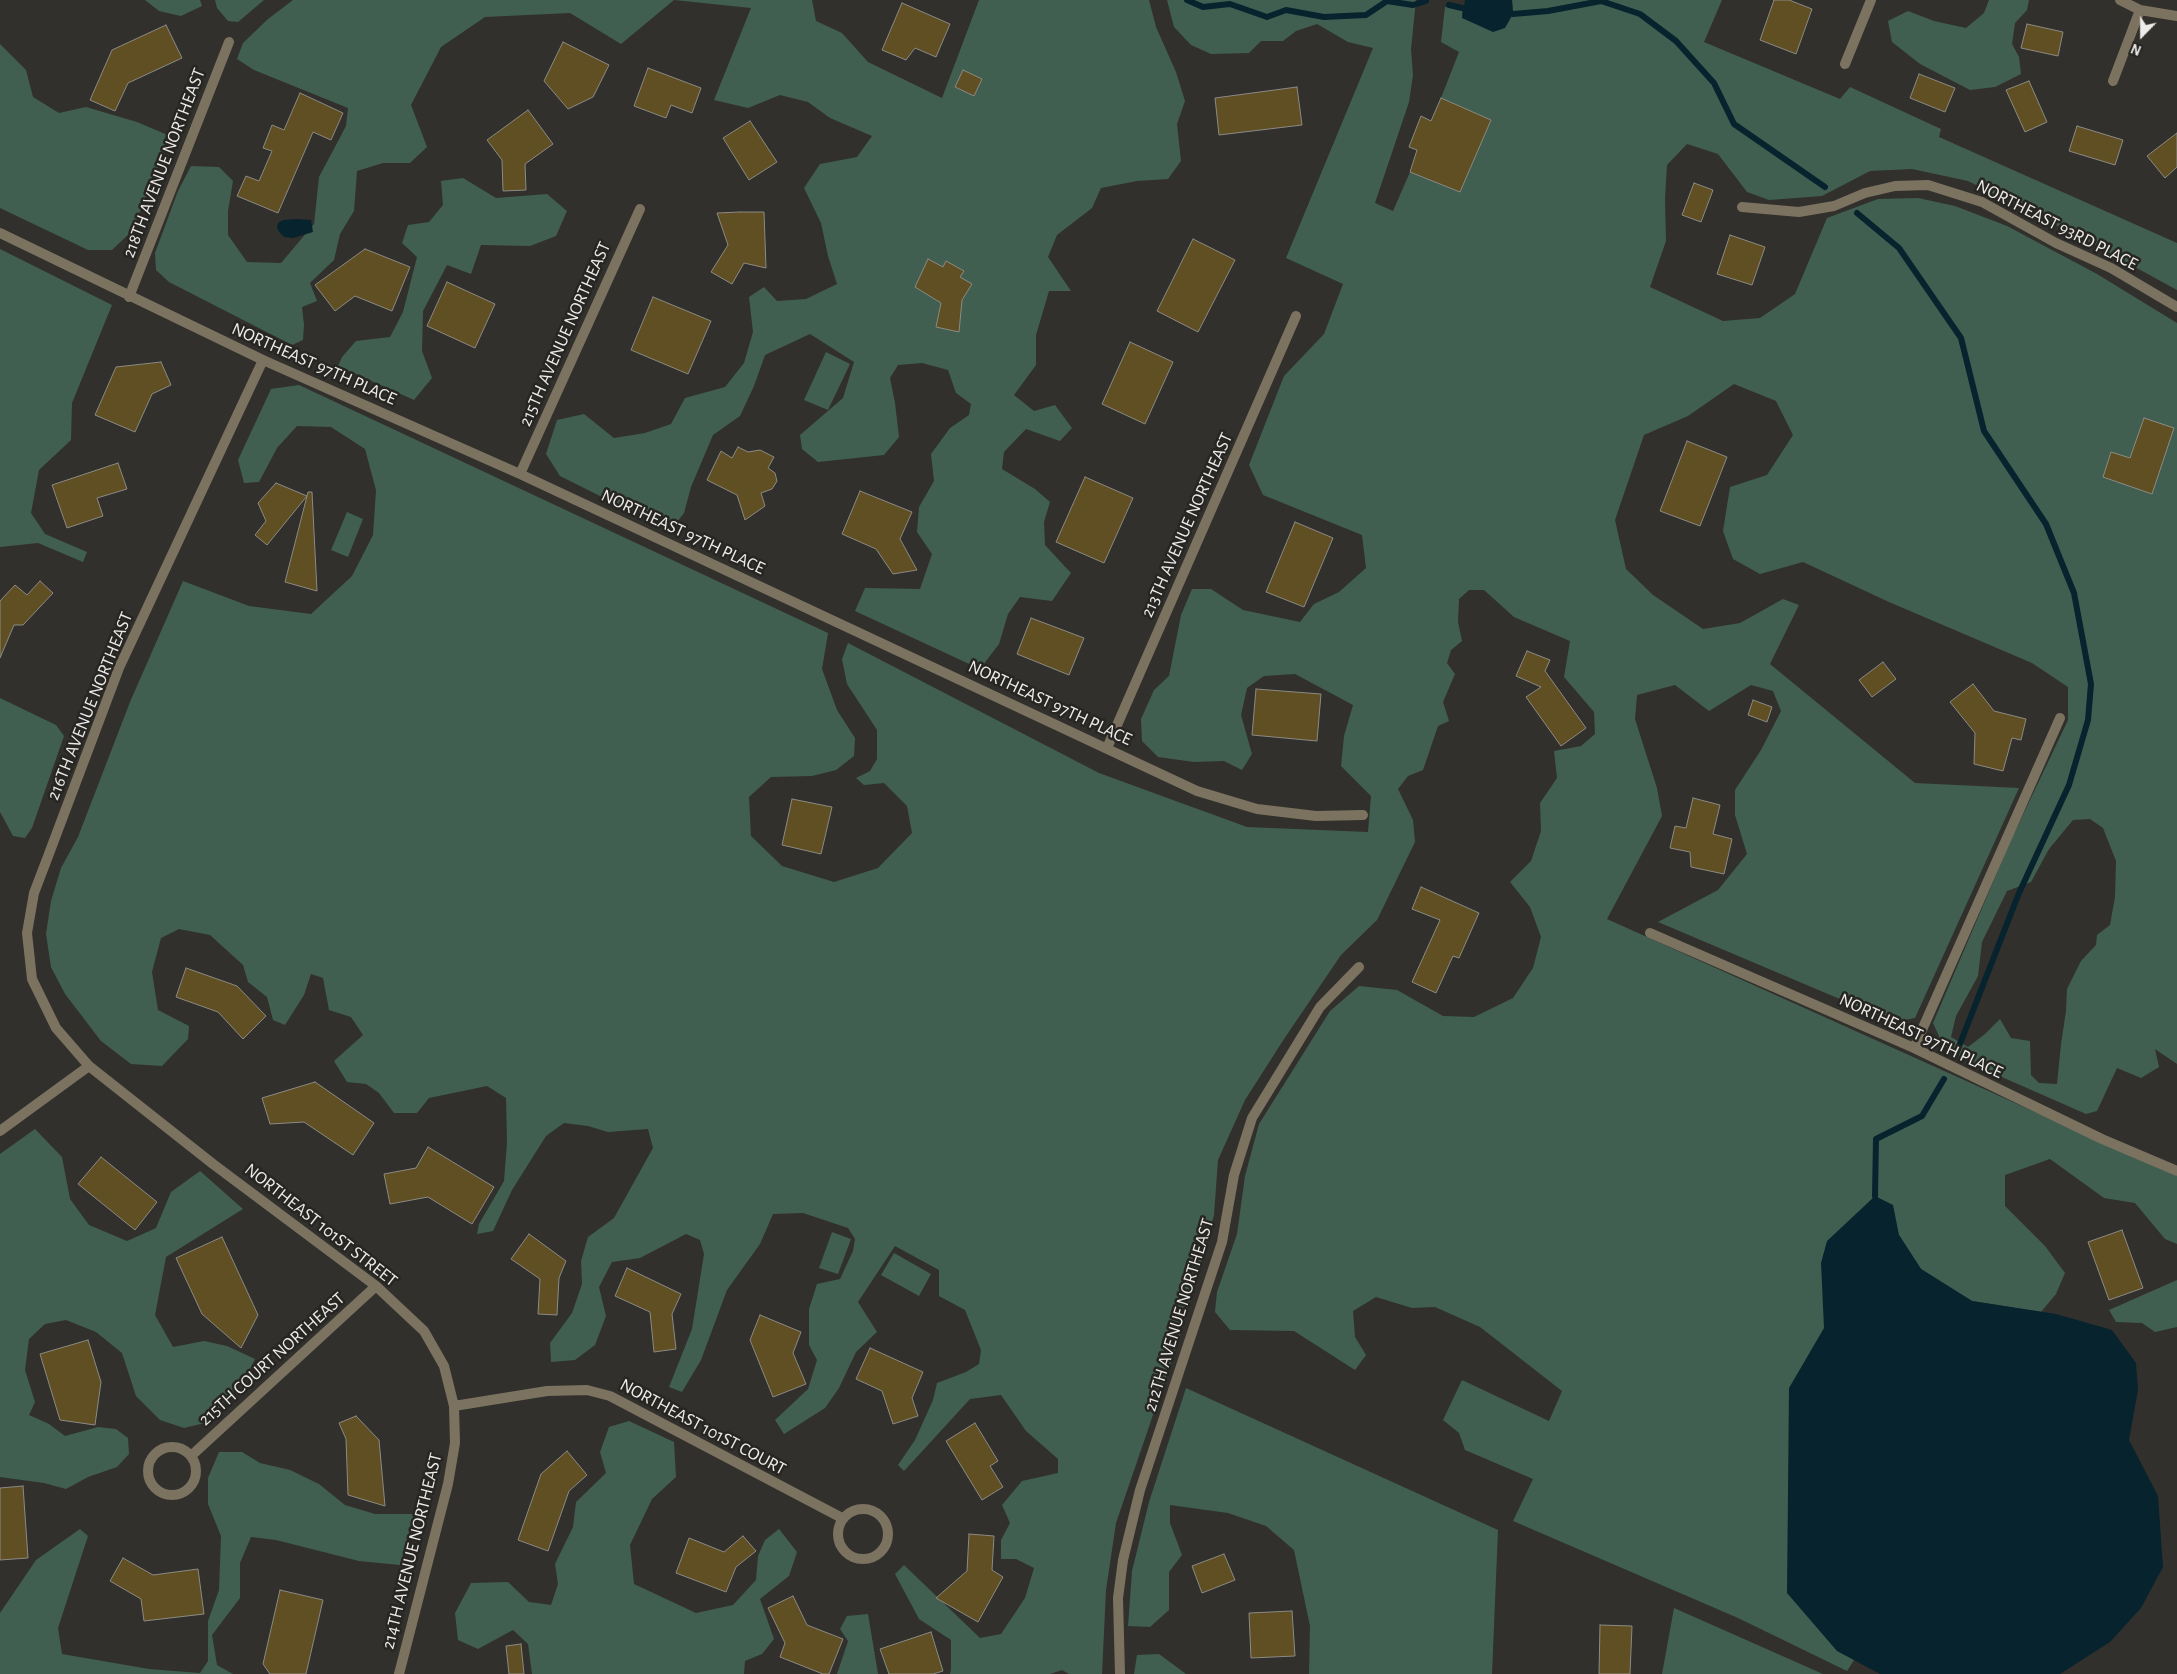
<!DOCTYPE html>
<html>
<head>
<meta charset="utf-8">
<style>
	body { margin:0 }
	#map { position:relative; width:2177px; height:1674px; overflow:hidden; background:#31302c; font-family:"Alegreya Sans",sans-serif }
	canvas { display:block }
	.north { position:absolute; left:2117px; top:10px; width:50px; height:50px; -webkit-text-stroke:4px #272622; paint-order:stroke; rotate:202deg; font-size:14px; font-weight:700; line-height:20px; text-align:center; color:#edecea }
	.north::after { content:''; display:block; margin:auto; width:18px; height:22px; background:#edecea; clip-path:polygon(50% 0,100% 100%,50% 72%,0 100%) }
</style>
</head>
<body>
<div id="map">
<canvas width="2177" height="1674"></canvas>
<div class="north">N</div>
</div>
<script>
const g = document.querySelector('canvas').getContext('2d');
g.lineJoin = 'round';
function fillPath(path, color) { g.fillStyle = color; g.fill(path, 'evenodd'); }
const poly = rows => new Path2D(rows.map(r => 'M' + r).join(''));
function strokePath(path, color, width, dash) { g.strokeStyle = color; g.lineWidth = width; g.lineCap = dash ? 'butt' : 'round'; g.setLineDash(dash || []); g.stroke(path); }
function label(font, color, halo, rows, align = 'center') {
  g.font = font + ' "Alegreya Sans",sans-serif'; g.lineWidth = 5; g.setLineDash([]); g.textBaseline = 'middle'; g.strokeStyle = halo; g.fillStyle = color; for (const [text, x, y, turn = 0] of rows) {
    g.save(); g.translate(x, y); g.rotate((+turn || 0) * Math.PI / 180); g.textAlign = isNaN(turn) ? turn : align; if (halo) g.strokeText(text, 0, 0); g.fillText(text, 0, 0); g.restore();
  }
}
fillPath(poly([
	[145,0,200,0,202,6,181,16,159,11],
	[215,0,264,0,238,22,228,21,217,8],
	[293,0,812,0,816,21,842,33,868,62,942,98,979,0,1149,0,1156,27,1176,72,1185,101,1177,124,1181,161,1168,179,1137,181,1101,188,1092,208,1057,235,1048,257,1071,291,1049,291,1036,335,1036,365,1014,395,1034,411,1055,405,1072,428,1060,441,1026,429,1004,452,1002,469,1035,489,1050,502,1044,522,1045,545,1071,573,1052,601,1020,597,1008,614,999,644,980,669,855,611,865,588,920,589,932,554,917,532,919,507,934,481,931,454,950,428,969,415,971,404,956,393,948,370,922,363,898,365,890,378,895,403,899,437,884,455,818,462,802,449,800,435,843,398,854,362,810,334,765,355,754,386,740,416,713,435,691,487,684,513,673,527,600,496,560,476,546,454,557,420,584,414,614,438,645,433,671,424,685,398,725,387,744,363,753,332,749,297,764,287,777,301,806,299,837,284,828,256,821,223,804,188,820,164,857,157,872,136,830,118,808,102,780,95,748,108,714,100,751,8,674,0,621,44,570,13,485,17,441,47,411,105,427,147,410,163,383,163,357,171,354,211,340,234,334,260,310,283,317,301,302,307,304,325,303,340,292,345,169,282,156,270,155,253,178,191,191,166,219,167,233,181,228,211,228,235,247,262,281,263,314,224,319,177,346,126,348,108,254,70,237,59,243,43,268,19],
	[1167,0,1416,0,1411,49,1413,75,1409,102,1375,203,1393,211,1410,172,1460,192,1491,120,1441,98,1459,52,1441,42,1445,7,1462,8,1462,18,1513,14,1512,0,1722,0,1704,42,1840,99,1850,87,1941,129,1939,137,2177,243,2177,290,2082,238,1968,181,1912,169,1870,171,1822,196,1769,200,1747,192,1718,154,1687,144,1667,165,1665,199,1666,241,1650,287,1723,321,1760,318,1795,294,1827,218,1878,199,1918,198,1955,206,2007,226,2097,274,2177,323,2177,1064,2155,1049,2159,1067,2141,1078,2117,1068,2097,1111,2086,1114,1970,1063,1943,1045,1933,1023,2011,840,2068,720,2068,687,2032,663,1889,602,1803,562,1760,574,1733,559,1723,531,1730,487,1767,475,1793,435,1776,401,1734,384,1688,416,1644,435,1615,520,1626,569,1653,595,1703,629,1740,623,1783,599,1799,605,1770,664,1915,783,2019,788,1915,1018,1894,1022,1658,922,1718,890,1747,854,1735,815,1735,790,1761,750,1781,711,1773,691,1751,685,1709,711,1675,685,1637,695,1635,719,1657,788,1662,816,1607,919,2177,1176,2177,1244,2165,1239,2135,1203,2104,1198,2050,1159,2005,1175,2005,1206,2045,1246,2065,1273,2056,1294,2041,1312,1972,1301,1921,1269,1899,1235,1856,1657,1847,1671,1738,1618,1513,1521,1533,1479,1465,1450,1459,1433,1443,1420,1462,1380,1549,1421,1562,1391,1480,1327,1435,1307,1412,1308,1376,1297,1353,1311,1355,1337,1366,1355,1355,1370,1294,1331,1230,1330,1215,1312,1217,1292,1237,1234,1245,1176,1259,1124,1330,1011,1359,986,1397,990,1443,1016,1474,1017,1513,998,1533,968,1541,937,1530,907,1510,882,1531,861,1541,831,1540,803,1557,778,1554,751,1581,746,1595,734,1594,712,1564,677,1570,641,1514,617,1484,590,1469,590,1459,599,1458,622,1462,641,1451,650,1447,663,1455,674,1443,702,1449,721,1438,726,1423,770,1408,776,1398,789,1413,820,1415,842,1377,920,1341,955,1284,1039,1245,1100,1218,1160,1214,1215,1200,1266,1179,1339,1116,1523,1106,1590,1102,1674,1069,1674,1062,1670,1050,1674,950,1674,951,1670,951,1640,919,1619,895,1574,904,1565,980,1638,1001,1634,1025,1598,1034,1568,1016,1559,1001,1559,1001,1540,1010,1523,1002,1505,1022,1481,1058,1473,1058,1459,1026,1431,1001,1395,970,1399,904,1471,898,1465,915,1440,933,1400,937,1383,966,1372,979,1364,981,1350,965,1310,939,1296,939,1270,895,1246,858,1302,877,1332,856,1352,839,1388,825,1408,784,1434,775,1420,808,1389,817,1360,809,1345,809,1309,817,1284,840,1279,853,1251,855,1239,848,1228,803,1213,773,1214,760,1244,727,1290,701,1360,682,1392,669,1387,692,1329,704,1254,700,1240,686,1234,640,1258,612,1262,599,1287,606,1316,595,1345,575,1360,551,1362,550,1343,572,1313,582,1284,581,1261,588,1237,614,1218,653,1148,648,1129,608,1132,588,1126,564,1123,546,1136,512,1190,493,1231,477,1234,479,1224,504,1181,507,1143,506,1098,487,1086,429,1098,417,1113,394,1113,379,1093,366,1084,347,1082,334,1061,363,1035,351,1017,329,1010,323,978,311,974,304,995,285,1025,273,1020,267,997,248,982,243,965,210,935,179,929,161,938,152,972,158,1010,189,1026,188,1039,162,1066,131,1064,101,1041,65,994,51,967,46,934,51,901,61,868,78,837,130,702,183,581,249,606,311,614,352,576,373,535,376,490,365,449,331,427,297,426,277,448,259,482,244,483,238,460,271,389,299,385,828,633,822,669,837,710,855,738,854,756,836,770,812,776,771,777,749,797,751,836,782,866,834,882,878,868,912,833,907,806,884,783,864,785,856,778,870,771,877,759,877,730,847,684,842,659,848,643,1099,773,1247,827,1368,832,1371,796,1341,766,1344,736,1353,705,1295,674,1264,676,1247,688,1241,715,1252,754,1242,770,1224,761,1194,762,1158,757,1142,741,1141,719,1154,690,1169,676,1181,615,1192,589,1211,589,1243,610,1300,622,1314,604,1339,592,1366,568,1362,535,1263,495,1249,465,1284,376,1324,334,1343,284,1286,258,1373,48,1348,42,1317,24,1296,31,1283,41,1261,41,1249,53,1211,54,1191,45,1174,27],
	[2090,819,2103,828,2116,861,2115,897,2110,925,2097,935,2096,945,2081,961,2067,989,2066,1011,2061,1044,2057,1084,2039,1083,2031,1075,2030,1041,2011,1038,2000,1019,1985,1034,1968,1047,1951,1037,1956,1016,1978,976,1982,942,2007,891,2031,882,2049,849,2073,820],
	[1989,0,2029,0,2027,10,2015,23,2012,44,2019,57,2021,74,1995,87,1970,90,1920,64,1892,42,1888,21,1908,11,1934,21,1966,28,1984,13],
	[0,44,26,70,33,97,59,113,86,107,137,122,170,136,132,231,112,250,88,250,0,208],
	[463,178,496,198,547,194,567,211,556,236,530,246,481,245,471,274,447,265,423,311,422,351,432,378,414,400,338,366,342,357,356,341,390,337,403,312,417,257,402,243,408,225,429,222,443,205,441,181],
	[0,249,112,305,72,403,71,440,39,470,31,513,45,534,87,552,83,562,38,543,0,547],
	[826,352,850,364,828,410,804,400],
	[347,512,363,519,348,557,331,550],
	[0,698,56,725,64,736,32,828,25,838,13,836,0,812],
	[35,1129,62,1157,70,1199,89,1225,127,1241,156,1228,171,1192,200,1171,243,1209,166,1257,155,1315,173,1347,204,1341,227,1346,255,1359,247,1375,209,1422,184,1428,160,1420,136,1396,122,1353,96,1332,66,1320,45,1324,29,1339,25,1370,35,1402,29,1415,49,1424,65,1436,98,1427,116,1429,128,1438,129,1454,117,1467,88,1477,66,1489,44,1483,0,1477,0,1154],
	[832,1232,851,1239,838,1274,819,1268],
	[894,1253,931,1274,919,1296,881,1275],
	[2177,1280,2177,1327,2155,1332,2142,1323,2116,1322,2109,1310],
	[1186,1388,1498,1530,1492,1674,1309,1674,1310,1626,1294,1550,1266,1526,1228,1513,1170,1505,1170,1523,1182,1555,1169,1572,1169,1610,1150,1627,1128,1626,1132,1571,1149,1502],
	[629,1421,674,1442,676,1477,652,1499,630,1545,634,1584,696,1613,733,1605,756,1580,758,1556,765,1540,779,1529,797,1552,789,1576,760,1599,774,1639,762,1654,745,1661,744,1674,532,1674,528,1644,513,1630,478,1649,458,1640,455,1613,471,1583,508,1582,529,1602,551,1605,558,1584,555,1564,573,1527,576,1502,606,1473,600,1452,609,1427],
	[219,1452,242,1452,260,1463,290,1470,319,1484,345,1505,375,1514,414,1514,400,1565,359,1561,276,1540,251,1537,240,1563,240,1598,212,1635,217,1665,233,1674,0,1674,0,1613,36,1560,80,1529,88,1536,58,1628,62,1654,149,1669,200,1673,208,1661,208,1621,219,1590,221,1536,208,1504,208,1478],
	[1674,1608,1823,1674,1662,1674],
	[868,1614,878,1674,837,1674,848,1641,840,1629,847,1616],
	[1159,1654,1186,1674,1134,1674,1137,1655]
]), '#415f50');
fillPath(poly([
	[1465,0,1512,0,1513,14,1505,28,1493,32,1462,18],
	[297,219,311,220,313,232,293,238,284,237,280,233,277,228,278,223,283,220],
	[1875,1196,1893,1205,1899,1235,1921,1269,1972,1301,2056,1314,2112,1330,2136,1363,2138,1390,2129,1440,2158,1496,2163,1567,2141,1608,2110,1642,2060,1674,1880,1674,1837,1651,1787,1593,1789,1388,1824,1328,1821,1263,1827,1241]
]), '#07232e');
strokePath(poly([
	[1187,0,1203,7,1230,4,1267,17,1286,10,1324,17,1366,15,1387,1,1413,5,1426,1],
	[1449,5,1462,8],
	[1513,14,1548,11,1601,1,1640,14,1676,41,1714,83,1734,124,1825,187],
	[1857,213,1899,248,1961,338,1984,431,2046,524,2074,593,2091,684,2088,720,2069,785,2019,893,1956,1054],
	[1875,1196,1876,1139,1922,1116,1944,1079]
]), '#07232e', 6);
const building = poly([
	[1774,0,1789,0,1812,9,1796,54,1760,40,1774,0],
	[902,3,950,24,936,57,915,48,906,60,882,50,902,3],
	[2027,24,2063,32,2058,56,2021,48,2027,24],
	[166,25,182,58,128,83,115,111,90,100,112,50,166,25],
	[563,42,609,65,593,97,568,109,544,81,563,42],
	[648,68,701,88,692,113,671,105,666,118,634,106,648,68],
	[963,70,982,79,974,96,955,87,963,70],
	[1919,74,1955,88,1945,112,1910,98,1919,74],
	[2029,81,2047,122,2025,132,2006,90,2029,81],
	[1297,87,1302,125,1219,135,1215,98,1297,87],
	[300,93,343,113,331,140,313,132,278,213,237,196,246,176,259,181,272,151,263,148,272,125,284,130,300,93],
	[1441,98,1491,120,1460,192,1410,172,1417,150,1409,147,1421,116,1431,121,1441,98],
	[528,110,553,144,525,164,526,190,503,191,502,160,487,140,528,110],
	[750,121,777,162,749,180,723,138,750,121],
	[2077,126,2123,140,2115,165,2069,151,2077,126],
	[2177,133,2177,167,2165,178,2147,156,2177,133],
	[1694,183,1713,190,1701,222,1682,215,1694,183],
	[740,212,764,212,766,268,744,263,732,284,711,272,728,245,717,213,740,212],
	[1730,235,1765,247,1752,285,1717,274,1730,235],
	[1193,239,1235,260,1198,332,1157,311,1193,239],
	[365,249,410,267,392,311,355,296,335,311,315,285,365,249],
	[928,259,943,267,946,261,964,271,960,277,972,284,962,300,959,332,936,327,941,303,915,287,928,259],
	[447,282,495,304,475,348,427,326,447,282],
	[653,297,711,321,688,374,631,350,653,297],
	[1130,342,1173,362,1145,424,1102,404,1130,342],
	[161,362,171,385,152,394,135,432,95,415,116,367,161,362],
	[2144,418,2174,428,2152,494,2103,477,2111,452,2130,458,2144,418],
	[1687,441,1727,457,1700,526,1660,511,1687,441],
	[738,447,748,452,760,450,774,457,768,468,775,473,777,481,772,489,761,493,765,506,745,520,737,495,707,480,721,451,732,458,738,447],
	[118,463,127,489,97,498,103,516,67,528,52,485,118,463],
	[1085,477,1133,498,1104,563,1056,542,1085,477],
	[276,483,307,496,308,492,312,492,317,591,285,582,307,496,267,545,255,535,266,521,258,503,276,483],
	[860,491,912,512,900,539,917,570,893,574,876,549,842,534,860,491],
	[1295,522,1333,538,1304,607,1266,592,1295,522],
	[40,581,53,593,23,625,14,625,0,658,0,601,15,585,27,595,40,581],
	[1031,618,1084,638,1069,675,1017,654,1031,618],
	[1527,651,1550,660,1545,671,1586,728,1561,746,1526,697,1541,687,1516,676,1527,651],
	[1883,662,1896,679,1872,697,1859,680,1883,662],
	[1973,684,1994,711,2026,719,2021,740,2012,738,2003,771,1974,764,1975,733,1950,702,1973,684],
	[1256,689,1321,694,1317,741,1252,735,1256,689],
	[1753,700,1772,707,1767,722,1748,715,1753,700],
	[1693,798,1720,805,1713,834,1732,839,1724,874,1691,867,1690,852,1670,848,1675,826,1686,828,1693,798],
	[792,799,832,807,821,854,782,845,792,799],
	[1421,887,1479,913,1459,958,1453,956,1436,993,1412,982,1440,920,1412,909,1421,887],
	[186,968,237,986,266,1016,243,1039,218,1012,176,997,186,968],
	[315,1082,374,1123,353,1155,304,1122,270,1124,262,1098,315,1082],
	[428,1147,494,1187,472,1224,428,1197,390,1204,384,1174,416,1168,428,1147],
	[101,1157,157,1202,135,1230,78,1184,101,1157],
	[2122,1230,2143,1288,2109,1300,2088,1242,2122,1230],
	[529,1234,566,1261,559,1278,557,1315,538,1314,540,1279,511,1259,529,1234],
	[222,1237,258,1315,241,1348,202,1314,176,1258,222,1237],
	[627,1268,681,1294,672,1314,676,1349,654,1352,650,1312,615,1296,627,1268],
	[760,1315,801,1332,793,1353,806,1384,773,1397,750,1340,760,1315],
	[88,1340,101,1382,95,1425,60,1420,40,1354,88,1340],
	[870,1348,923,1372,912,1398,918,1416,893,1424,882,1391,856,1379,870,1348],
	[356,1416,379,1440,385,1506,348,1495,346,1439,339,1423,356,1416],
	[975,1423,998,1461,990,1466,1003,1487,982,1500,946,1441,975,1423],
	[567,1451,587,1475,569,1491,548,1551,518,1540,541,1474,567,1451],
	[23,1486,28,1558,0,1560,0,1488,23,1486],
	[969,1534,994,1536,992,1570,1003,1577,978,1622,936,1598,967,1571,969,1534],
	[743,1536,756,1551,736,1567,726,1592,676,1573,689,1538,724,1552,743,1536],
	[1224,1554,1235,1580,1202,1593,1192,1566,1224,1554],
	[123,1558,153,1575,198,1569,204,1614,144,1621,141,1599,110,1581,123,1558],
	[280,1590,323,1600,306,1674,270,1674,263,1664,280,1590],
	[793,1596,807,1625,843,1639,829,1674,823,1674,780,1657,785,1643,768,1608,793,1596],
	[1292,1611,1295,1656,1251,1658,1249,1613,1292,1611],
	[1600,1625,1632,1626,1630,1674,1599,1674,1600,1625],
	[931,1632,943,1671,933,1674,889,1674,880,1649,931,1632],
	[521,1644,524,1674,509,1674,506,1646,521,1644]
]);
fillPath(building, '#604f23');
strokePath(building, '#8b8a85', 1);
strokePath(poly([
	[2120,0,2140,10,2177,16],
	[1845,64,1871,0],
	[2113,81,2140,10],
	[1742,207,1799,212,1834,206,1865,193,1895,186,1928,185,1982,202,2056,243,2111,268,2177,307],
	[0,233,263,360,520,474,1197,791,1257,809,1316,816,1363,815],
	[129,297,229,42],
	[263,360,119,668,47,859,34,893,27,933,32,979,56,1028,89,1066,213,1164,376,1286,424,1331,444,1366,454,1406,455,1443,448,1484,399,1674],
	[520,474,640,209],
	[1107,748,1296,316],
	[1650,933,1914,1048,2102,1139,2177,1171],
	[1914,1048,2060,718],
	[0,1131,89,1066],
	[454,1406,547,1391,587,1390,610,1396,842,1518],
	'148 1471a24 24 0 1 1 48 0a24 24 0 1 1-48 0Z',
	[191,1456,376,1286],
	'838 1534a25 25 0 1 1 50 0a25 25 0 1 1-50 0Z',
	[1120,1674,1118,1598,1123,1560,1140,1490,1222,1242,1234,1175,1252,1118,1320,1007,1359,967]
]), '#7c7260', 10);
label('18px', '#edecea', '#272622', [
	["218TH AVENUE NORTHEAST",164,163,-69],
	["NORTHEAST 93RD PLACE",2057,225,27],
	["215TH AVENUE NORTHEAST",565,334,-66],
	["NORTHEAST 97TH PLACE",314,364,24],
	["213TH AVENUE NORTHEAST",1187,525,-66],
	["NORTHEAST 97TH PLACE",683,532,25],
	["NORTHEAST 97TH PLACE",1050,703,25],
	["216TH AVENUE NORTHEAST",90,706,-68],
	["NORTHEAST 97TH PLACE",1921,1036,25],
	["NORTHEAST 101ST STREET",321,1225,38],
	["212TH AVENUE NORTHEAST",1179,1315,-73],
	["215TH COURT NORTHEAST",272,1359,-42],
	["NORTHEAST 101ST COURT",703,1427,28],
	["214TH AVENUE NORTHEAST",412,1551,-76]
]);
</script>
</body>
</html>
